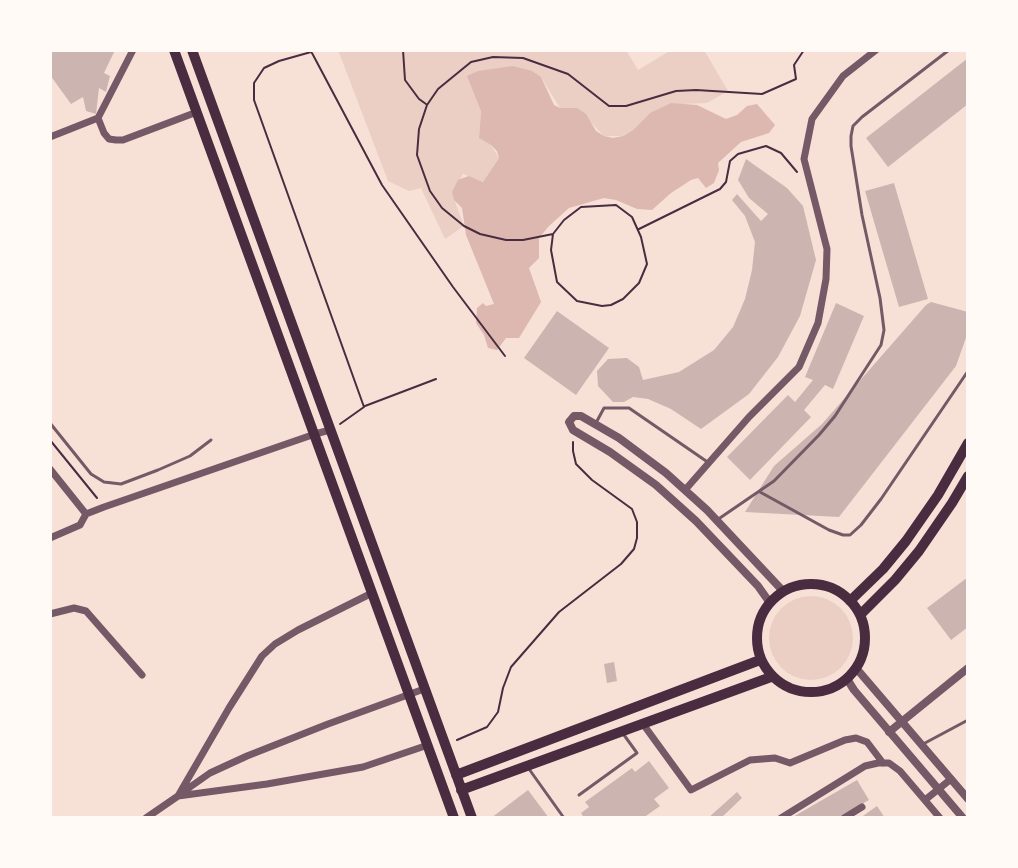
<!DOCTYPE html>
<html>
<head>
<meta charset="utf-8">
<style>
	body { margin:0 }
	#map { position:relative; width:1018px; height:868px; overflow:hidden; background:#f7e1d7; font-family:Figtree,sans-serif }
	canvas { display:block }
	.frame { position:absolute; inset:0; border:52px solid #fffaf5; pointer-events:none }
</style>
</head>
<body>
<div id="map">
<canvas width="1018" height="868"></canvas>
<div class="frame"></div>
</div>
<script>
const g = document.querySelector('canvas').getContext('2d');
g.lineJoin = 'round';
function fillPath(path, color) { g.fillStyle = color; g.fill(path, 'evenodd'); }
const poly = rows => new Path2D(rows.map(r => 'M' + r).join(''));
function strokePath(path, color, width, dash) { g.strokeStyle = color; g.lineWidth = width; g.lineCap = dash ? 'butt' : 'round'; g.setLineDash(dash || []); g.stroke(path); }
fillPath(poly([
	[338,50,626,50,638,70,671,50,704,50,728,91,707,103,681,104,650,113,633,130,622,136,604,136,577,108,560,108,541,77,481,111,479,138,491,145,499,158,483,182,463,174,452,193,464,226,445,239,421,188,409,191,388,181],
	'769 638a42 42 0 1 1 84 0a42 42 0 1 1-84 0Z'
]), '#ebcfc5');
fillPath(poly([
	[513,66,532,71,541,77,554,105,560,108,577,108,586,114,596,131,604,136,613,138,623,136,633,130,650,113,671,103,697,105,726,119,737,115,747,106,757,104,775,125,769,133,741,142,729,153,718,163,719,170,714,183,706,188,698,178,691,180,671,193,652,210,637,209,616,200,604,198,569,208,549,226,539,238,539,258,529,268,541,302,519,338,506,338,497,350,488,348,484,335,476,323,477,308,483,303,486,306,494,304,466,235,462,208,454,200,452,192,458,180,463,178,469,176,483,182,499,158,497,151,491,145,479,138,481,111,467,76,478,71]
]), '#dcb8b0');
fillPath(poly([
	[50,50,115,50,104,73,110,76,106,92,99,88,96,114,86,111,83,97,71,104,50,75],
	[968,58,968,104,888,167,866,138],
	[746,159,787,188,803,206,816,260,800,316,778,357,749,394,701,429,671,409,648,399,633,397,624,402,613,402,598,386,597,371,608,359,627,358,639,367,643,380,679,372,714,350,733,327,745,299,752,270,755,242,745,216,732,200,737,194,761,221,768,214,749,198,738,180],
	[894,183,928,299,899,307,865,191],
	[931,302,968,312,968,332,956,366,839,517,745,512,774,466,822,424,926,305],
	[836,303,864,316,833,389,825,385,804,410,811,417,750,480,727,457,788,395,795,402,813,380,805,377],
	[557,311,609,348,576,395,524,358],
	[968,577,968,627,951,640,927,608],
	[614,662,617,681,607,683,604,664],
	[649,761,669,788,654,799,660,806,643,818,584,818,581,813,589,807,585,802,632,768,635,772],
	[857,780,869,800,837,818,791,818],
	[528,790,549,818,491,818],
	[737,792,742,798,721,818,708,818],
	[877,806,885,818,860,818]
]), '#ccb4b1');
strokePath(poly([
	[312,50,311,52,279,61,264,68,254,83,254,100,364,407,340,424],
	[403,50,405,80,419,99,426,104],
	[312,53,382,185,453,287,505,356],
	[616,205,632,217,641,237,647,264,639,283,623,299,611,305,602,306,577,301,557,282,551,250,553,234,564,220,581,207,616,205],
	[639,229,720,189,726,182,730,161,738,154,766,146,781,153,797,172],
	[553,234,523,240,506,240,480,234,464,226,442,208,430,191,417,155,419,129,427,105,438,89,471,62,493,57,523,58,568,74,609,106,626,106,676,91,696,90,762,94,796,79,794,65,804,50],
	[365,406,436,379],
	[50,440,97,498],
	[457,740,487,727,498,712,503,688,511,667,559,612,621,564,634,549,637,538,637,522,632,509,592,480,576,464,573,451,573,442]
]), '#4a2c40', 2);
strokePath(poly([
	[597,421,604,408,629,408,709,463],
	[50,423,91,474,104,482,121,484,158,470,190,456,211,440],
	[760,492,829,530,843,535,850,535,861,525,881,499,968,371],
	[717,520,774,481,819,435,835,416,881,345,884,330,880,298,862,215,851,146,851,136,853,126,862,117,949,50],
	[925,743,968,720],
	[529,769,564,818],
	[579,795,637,753,624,735]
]), '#755966', 3);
strokePath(poly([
	[98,118,104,133,109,139,116,140,123,140,197,112],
	[50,137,98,118,133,50],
	[50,469,86,514],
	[685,490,749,417,799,367,818,323,826,279,827,249,804,159,812,119,843,76,876,50],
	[50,538,80,525,86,514,104,507,315,434,330,430],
	[50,614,74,608,86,611,142,675],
	[643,724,691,790,750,760,775,758,790,763,845,740,856,738,867,742,883,763],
	[183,792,210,773,247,756,328,724,424,689],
	[178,796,229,708,262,656,275,644,298,630,372,593],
	[925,800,951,779],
	[146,818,178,796,267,784,363,767,428,745],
	[781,818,865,766,878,763,889,763,900,771,940,818],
	[844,818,862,807]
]), '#755966', 7);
strokePath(poly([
	[770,603,758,586,696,521,656,485,610,452,573,430,569,422,574,416,581,416,619,438,666,473,707,510,783,591],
	[856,668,968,799],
	[847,679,854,690,963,818],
	[889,732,968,668]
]), '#755966', 8);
strokePath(poly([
	[174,50,454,818],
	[192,50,472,818],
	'757 638a54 54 0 1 1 108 0a54 54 0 1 1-108 0Z',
	[850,601,883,569,906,541,938,495,968,443],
	[860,615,895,580,919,551,952,503,968,476],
	[456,775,760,660],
	[461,790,771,677]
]), '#4a2c40', 10);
</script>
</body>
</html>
